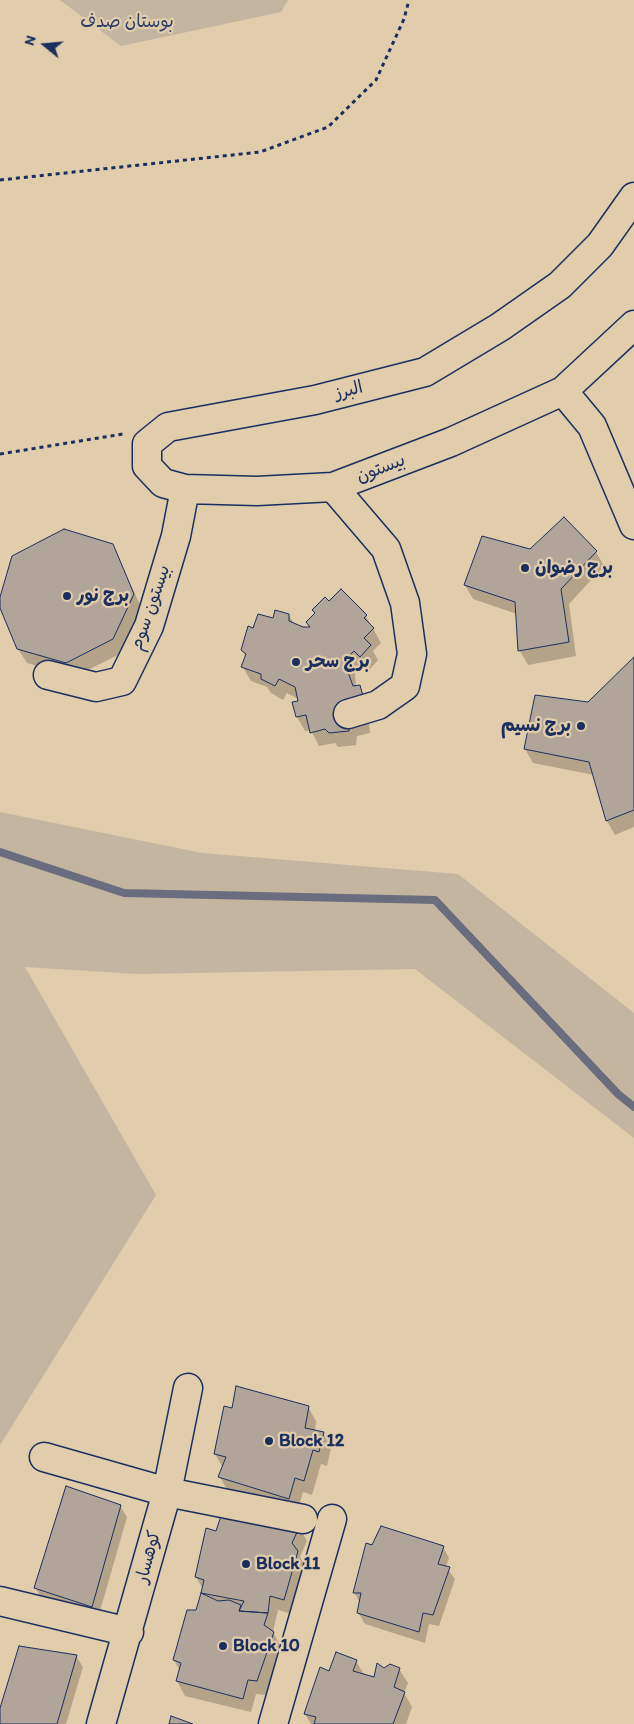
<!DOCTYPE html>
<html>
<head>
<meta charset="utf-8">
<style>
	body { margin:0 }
	#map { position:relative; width:634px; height:1724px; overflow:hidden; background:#e1ccab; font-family:Itim,sans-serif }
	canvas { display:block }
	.north { position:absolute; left:20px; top:20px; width:50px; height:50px; -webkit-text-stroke:4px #e1ccab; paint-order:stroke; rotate:287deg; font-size:14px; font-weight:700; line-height:20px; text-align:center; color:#1b2f5e }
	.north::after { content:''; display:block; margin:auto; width:18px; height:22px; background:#1b2f5e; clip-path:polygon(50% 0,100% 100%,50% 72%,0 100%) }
</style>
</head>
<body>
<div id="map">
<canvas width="634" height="1724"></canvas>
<div class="north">N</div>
</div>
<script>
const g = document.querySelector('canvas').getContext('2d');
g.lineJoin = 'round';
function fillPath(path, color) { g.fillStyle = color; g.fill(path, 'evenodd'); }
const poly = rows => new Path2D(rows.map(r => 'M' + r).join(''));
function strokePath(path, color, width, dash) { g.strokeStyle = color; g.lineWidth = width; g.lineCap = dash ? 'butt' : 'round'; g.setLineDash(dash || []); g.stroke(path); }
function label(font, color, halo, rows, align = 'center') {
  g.font = font + ' Itim,"Playpen Sans Arabic",sans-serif'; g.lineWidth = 4.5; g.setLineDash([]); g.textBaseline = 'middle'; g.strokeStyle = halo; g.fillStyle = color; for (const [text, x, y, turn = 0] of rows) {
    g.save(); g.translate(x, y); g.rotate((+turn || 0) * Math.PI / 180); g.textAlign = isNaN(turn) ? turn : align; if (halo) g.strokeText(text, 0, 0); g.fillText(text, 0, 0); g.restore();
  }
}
fillPath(poly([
	[60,0,288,0,281,12,121,46],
	[0,812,202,853,458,874,634,1013,634,1138,415,969,137,974,25,967,156,1195,0,1445]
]), '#c4b5a0');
fillPath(poly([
	[112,545,142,609,120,654,74,677,27,663,18,649,0,601],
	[596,552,604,566,569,604,576,656,528,665,520,651,517,614,473,599,465,585],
	[329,602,366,616,381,643,373,651,378,660,369,670,363,665,355,673,356,687,359,687,367,701,370,733,357,736,356,745,338,747,335,743,319,746,311,730,305,731,297,717,294,703,299,701,298,699,287,693,283,700,271,693,267,687,251,681,243,667,246,657,242,650,254,629,289,615,294,624,310,628,307,622],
	[634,659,634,827,615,835,607,821,594,775,533,763,525,749,589,704],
	[308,1407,316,1421,315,1431,323,1433,331,1447,327,1466,321,1464,312,1495,303,1492,297,1513,228,1491,220,1477,223,1468,215,1454,233,1409],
	[120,1506,127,1517,98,1618,42,1600,36,1588],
	[299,1527,307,1541,300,1557,305,1566,292,1614,278,1610,273,1632,281,1647,265,1695,256,1694,251,1712,185,1696,177,1681,180,1671,174,1660,204,1596,203,1589,196,1577,216,1532],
	[373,1547,443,1547,449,1558,446,1567,455,1579,439,1626,429,1624,425,1643,365,1624,358,1612,360,1603,354,1592],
	[76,1656,83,1667,66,1724,0,1724,0,1712],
	[356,1661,365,1676,374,1679,384,1669,399,1669,408,1683,404,1693,412,1707,406,1724,311,1724,305,1714,330,1673]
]), '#0003');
strokePath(poly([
	[0,852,124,893,435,900,618,1094,634,1107]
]), '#6a6d7d', 8);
const building = poly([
	[564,517,597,551,561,589,569,642,518,651,515,602,464,585,482,536,530,549,564,517],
	[64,529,113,544,134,594,113,639,66,663,17,649,0,608,0,597,12,556,64,529],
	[341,589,367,615,364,618,374,628,364,638,371,645,360,657,354,651,347,658,348,672,353,686,360,685,364,700,350,721,349,731,329,733,325,729,310,733,306,715,296,717,292,702,298,701,295,687,279,679,275,686,261,679,261,674,241,667,246,654,241,650,248,626,253,628,258,614,273,618,275,610,289,614,289,621,303,627,310,627,306,622,315,613,312,610,325,597,329,601,341,589],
	[634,657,634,810,606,821,589,762,524,749,535,695,588,702,634,657],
	[236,1386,309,1406,305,1428,324,1432,319,1452,313,1450,304,1481,295,1478,289,1499,218,1477,226,1457,214,1454,224,1406,232,1408,236,1386],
	[66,1486,121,1505,92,1607,34,1588,66,1486],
	[222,1513,300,1526,292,1543,298,1551,284,1600,270,1596,268,1613,239,1611,244,1601,201,1593,204,1580,195,1577,206,1528,216,1531,222,1513],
	[381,1526,444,1546,438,1564,450,1567,433,1615,423,1613,419,1632,357,1613,361,1593,353,1593,366,1543,372,1545,381,1526],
	[201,1593,218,1601,229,1600,241,1605,239,1611,268,1613,264,1625,274,1632,257,1681,248,1680,243,1699,176,1681,181,1663,173,1660,187,1610,196,1610,201,1593],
	[19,1646,77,1655,57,1724,0,1724,0,1708,19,1646],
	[336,1652,357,1660,353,1671,374,1677,377,1663,384,1668,390,1664,400,1668,394,1687,405,1692,393,1724,314,1724,316,1717,304,1714,320,1667,329,1671,336,1652],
	[171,1716,193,1724,169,1724,171,1716]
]);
fillPath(building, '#b0a598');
strokePath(building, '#1b2f5e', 1);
const street = poly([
	[634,197,600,245,560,285,500,327,425,372,315,400,168,427,147,444,147,466,163,483,185,489,257,491,333,487,451,442,563,391,634,325],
	[563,391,592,426,634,525],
	[333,487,386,549,405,603,412,654,405,686,378,705,348,714],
	[48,675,96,687,122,681,149,626,176,536,185,489],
	[44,1457,167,1492,303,1519],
	[0,1601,129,1632],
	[101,1724,167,1492,188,1388],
	[273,1724,332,1519]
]);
strokePath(street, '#1b2f5e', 31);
strokePath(poly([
	[0,180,260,152,328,127,376,80,404,19,409,0],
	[0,454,123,434]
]), '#1b2f5e', 3, [4, 4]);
strokePath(street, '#e1ccab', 28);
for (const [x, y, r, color] of [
	[525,568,5,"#1b2f5e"],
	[67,596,5,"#1b2f5e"],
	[296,662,5,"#1b2f5e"],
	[581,726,5,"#1b2f5e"],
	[269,1441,5,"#1b2f5e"],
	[246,1564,5,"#1b2f5e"],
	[223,1646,5,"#1b2f5e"]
]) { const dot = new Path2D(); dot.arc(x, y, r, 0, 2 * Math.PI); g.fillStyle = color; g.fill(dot); strokePath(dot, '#e1ccab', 2); }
label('18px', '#2c3c65', '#e1ccab', [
	["بوستان صدف",127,22]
]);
label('18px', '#1b2f5e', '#e1ccab', [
	["البرز",349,391,-14],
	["بیستون",381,469,-21],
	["بیستون سوم",151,608,-71],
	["کوهسار",149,1557,-75]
]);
label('bold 18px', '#1b2f5e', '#e1ccab', [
	["برج رضوان",535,568],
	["برج نور",77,596],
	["برج سحر",306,662],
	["برج نسیم",571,726,"right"],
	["Block 12",279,1441],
	["Block 11",256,1564],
	["Block 10",233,1646]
], 'left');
</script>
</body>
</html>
